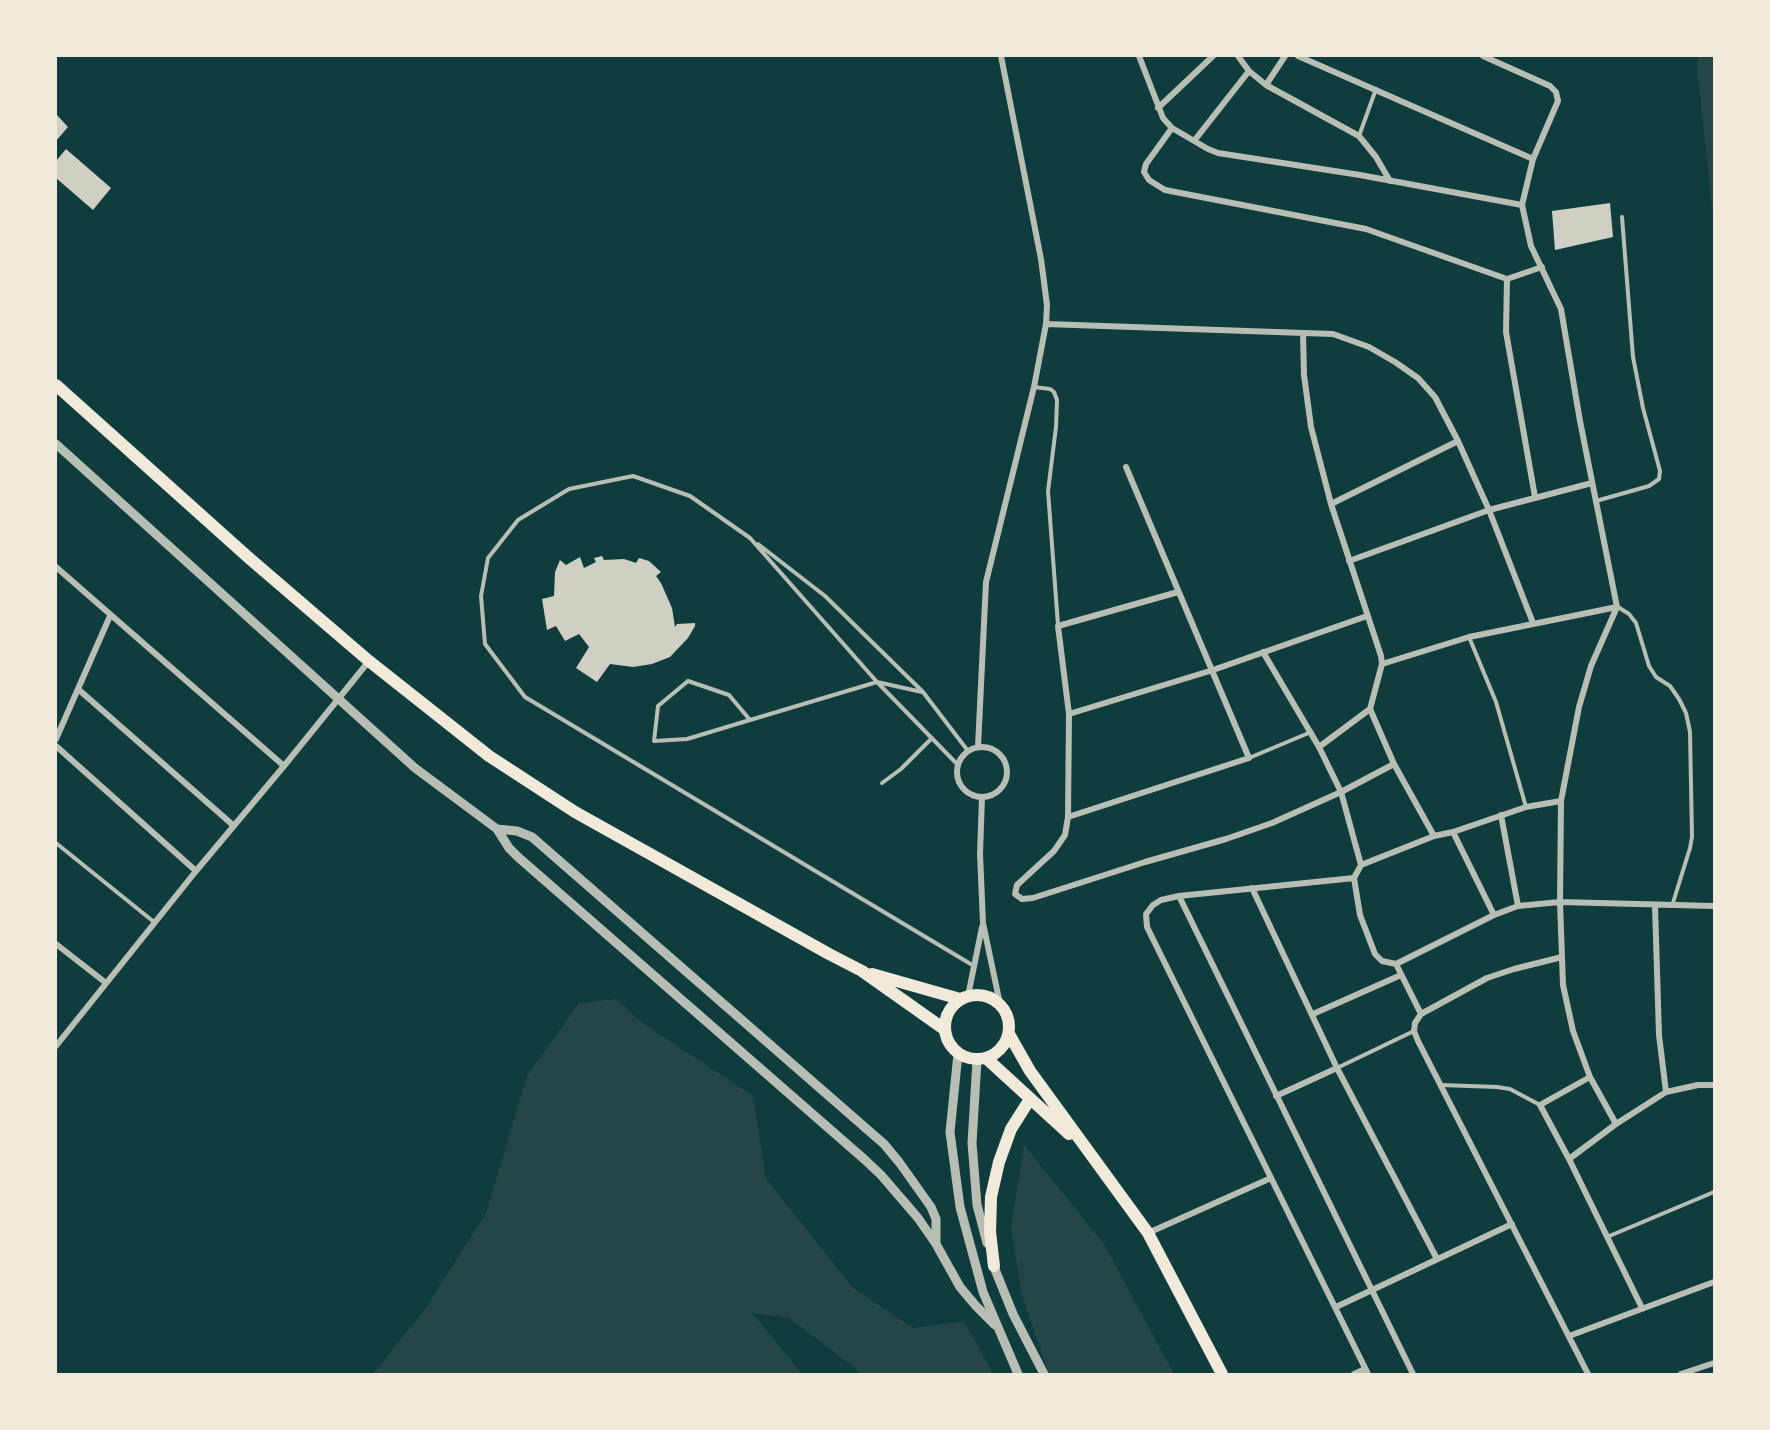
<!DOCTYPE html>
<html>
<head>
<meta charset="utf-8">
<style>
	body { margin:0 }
	#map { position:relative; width:1770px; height:1430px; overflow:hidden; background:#0f3d3e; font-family:"Source Sans 3",sans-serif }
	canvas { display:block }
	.frame { position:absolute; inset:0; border:57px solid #f1e9da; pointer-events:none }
</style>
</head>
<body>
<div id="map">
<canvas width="1770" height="1430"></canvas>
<div class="frame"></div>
</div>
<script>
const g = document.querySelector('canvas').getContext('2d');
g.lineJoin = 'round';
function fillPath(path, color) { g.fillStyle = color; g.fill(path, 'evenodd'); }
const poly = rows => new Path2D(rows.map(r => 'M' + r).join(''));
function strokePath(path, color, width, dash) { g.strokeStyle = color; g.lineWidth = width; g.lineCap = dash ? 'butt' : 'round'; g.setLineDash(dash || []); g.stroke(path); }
fillPath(poly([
	[1698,56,1714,56,1714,224,1698,77],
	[616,999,644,1024,753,1096,766,1179,853,1288,913,1328,964,1321,993,1374,863,1374,789,1318,752,1313,802,1374,373,1374,425,1309,486,1213,527,1076,579,1003],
	[1024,1145,1104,1244,1174,1374,1049,1374,1022,1295,1011,1228]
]), '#244646');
fillPath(poly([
	[56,114,68,127,56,141],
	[66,149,111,188,93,210,56,178,56,161],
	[1610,203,1613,237,1555,250,1552,211],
	[602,556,604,560,624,559,636,563,639,558,649,561,661,572,656,576,661,583,672,608,675,627,677,624,695,623,695,626,688,638,670,657,652,664,633,667,610,664,597,682,576,668,589,647,579,634,565,641,556,626,547,630,542,599,554,596,555,572,560,560,566,565,580,557,584,568,596,562,594,558]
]), '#cfcfc3');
strokePath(poly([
	[1359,136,1376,89],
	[1034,387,1050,389,1054,392,1057,400,1056,427,1048,491,1058,625],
	[1596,501,1649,486,1659,479,1660,471,1643,408,1633,357,1622,217],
	[758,544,825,596,923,692,968,751],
	[1618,607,1629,614,1636,623,1649,666,1656,677,1670,686,1679,699,1686,713,1690,732,1692,837,1690,848,1672,906],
	[1469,637,1496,702,1526,807],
	[688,681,729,695,750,720,687,739,654,741,658,706,688,681],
	[750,720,877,682,922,692],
	[1249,758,1311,732],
	[958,765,877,682,750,538,690,496,633,476,569,489,518,520,488,558,481,596,485,644,525,697,974,966],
	[882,783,901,769,931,739],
	[56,843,154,922],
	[1337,1068,1414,1031],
	[1441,1085,1497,1087,1510,1089,1540,1105],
	[1607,1237,1714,1192]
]), '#b8beb3', 4);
strokePath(poly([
	[1139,56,1163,118,1172,128,1208,149,1218,153,1360,175,1522,205],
	[1238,56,1249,71,1266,85,1359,136,1376,157,1390,181],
	[1298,56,1533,159],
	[1483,56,1550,86,1556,92,1558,101,1533,159,1522,205,1531,246,1561,309,1580,421,1617,607,1591,666,1579,707,1561,801,1560,902,1563,985,1573,1031,1590,1077,1616,1124],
	[1266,85,1285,56],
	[1158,108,1213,56],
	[1172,128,1146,164,1144,172,1149,180,1165,190,1366,229,1507,279,1542,267],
	[1194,141,1249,71],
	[1507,279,1506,332,1535,497],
	[1046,324,1333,334,1369,347,1395,362,1418,378,1435,397,1458,441,1489,510,1533,623],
	[1303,333,1304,375,1311,427,1331,504,1381,656,1382,664,1370,709,1319,747],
	[1331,504,1458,441],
	[1349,561,1489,510,1592,483],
	[56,567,284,766],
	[1178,592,1058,626,1069,714,1068,817,1065,835,1054,851,1017,885,1015,894,1022,899,1033,898,1145,862,1226,839,1272,823,1341,792,1394,764],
	[1263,652,1319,747,1341,792,1361,865,1354,878,1360,915,1375,954,1382,961,1396,964,1421,1014,1415,1023,1414,1031,1418,1041,1588,1374],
	[1382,664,1469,637,1617,607],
	[78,689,234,826],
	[1370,709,1394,764,1434,836,1453,832,1494,915],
	[1069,714,1213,670,1367,616],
	[56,739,110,616],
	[56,746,196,871],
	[978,747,986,582,1034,387,1046,324,1047,305,1041,259,1001,56],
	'957 772a25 25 0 1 1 50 0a25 25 0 1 1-50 0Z',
	[982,797,980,854,983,923,1000,1004],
	[1501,815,1518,906],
	[1068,817,1249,758,1126,467],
	[1453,832,1526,807,1561,801],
	[1361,865,1434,836],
	[1354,878,1179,896,1161,900,1153,905,1146,914,1147,927,1368,1374],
	[1252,888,1337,1068,1437,1259],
	[1179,896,1413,1374],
	[56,944,106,983],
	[1396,964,1494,915,1518,906,1560,902,1714,906],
	[968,996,982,927],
	[1313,1014,1401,975],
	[1421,1014,1487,978,1514,969,1562,957],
	[56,1046,196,871,284,766,369,661],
	[1590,1077,1540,1105,1569,1159,1642,1308],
	[1666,1092,1698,1085,1714,1085],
	[1276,1096,1337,1068],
	[1569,1159,1616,1124,1666,1092,1659,1035,1655,906],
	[1148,1233,1271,1178],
	[1336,1307,1512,1224],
	[1569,1336,1714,1282],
	[1354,1374,1365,1369],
	[1681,1374,1714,1363]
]), '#b8beb3', 6);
strokePath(poly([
	[56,444,415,768,497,829,509,848,518,857,864,1159,881,1175,918,1218,936,1244,960,1287,976,1306,995,1325],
	[497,829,517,831,532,837,884,1144,899,1162,931,1207,936,1219,936,1242],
	[958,1054,950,1132,960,1207,983,1292,1018,1374],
	[977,1060,972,1143,977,1205,987,1243],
	[992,1262,1013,1314,1044,1374]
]), '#b8beb3', 9);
strokePath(poly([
	[56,385,249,558,369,661,489,756,575,812,829,954,862,971,944,1029],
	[872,974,960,999],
	'945 1027a32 32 0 1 1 64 0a32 32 0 1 1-64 0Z',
	[1009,1034,1030,1071,1148,1233,1222,1374],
	[986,1058,1069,1134],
	[994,1266,990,1232,991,1197,999,1162,1011,1129,1030,1099]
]), '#f1e9da', 12);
</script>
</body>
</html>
